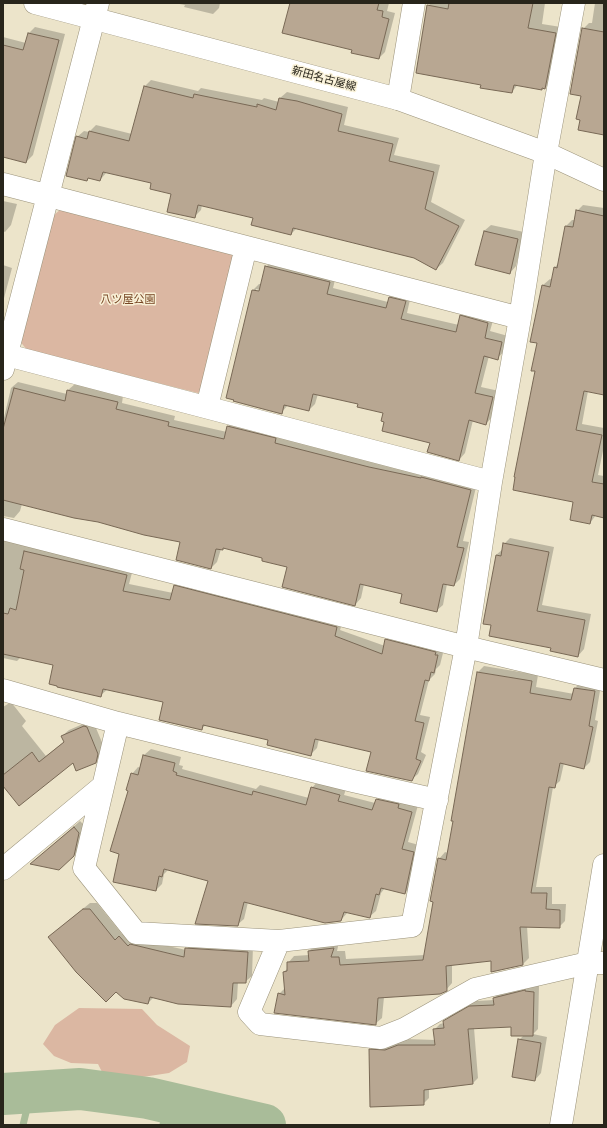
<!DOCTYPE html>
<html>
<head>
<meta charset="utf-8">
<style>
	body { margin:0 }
	#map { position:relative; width:607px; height:1128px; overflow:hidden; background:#ece4ca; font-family:"IBM Plex Sans",sans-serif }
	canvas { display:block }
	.frame { position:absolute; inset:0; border:4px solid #28251b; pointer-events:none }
</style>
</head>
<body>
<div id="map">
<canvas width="607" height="1128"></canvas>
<div class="frame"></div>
</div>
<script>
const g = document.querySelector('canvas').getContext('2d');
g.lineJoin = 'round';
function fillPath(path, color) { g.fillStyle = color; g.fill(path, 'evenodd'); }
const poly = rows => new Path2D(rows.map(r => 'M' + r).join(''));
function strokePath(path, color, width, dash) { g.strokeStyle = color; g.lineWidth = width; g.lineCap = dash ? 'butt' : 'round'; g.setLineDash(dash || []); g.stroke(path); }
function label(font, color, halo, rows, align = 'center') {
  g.font = font + ' "IBM Plex Sans","Noto Sans JP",sans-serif'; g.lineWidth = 3; g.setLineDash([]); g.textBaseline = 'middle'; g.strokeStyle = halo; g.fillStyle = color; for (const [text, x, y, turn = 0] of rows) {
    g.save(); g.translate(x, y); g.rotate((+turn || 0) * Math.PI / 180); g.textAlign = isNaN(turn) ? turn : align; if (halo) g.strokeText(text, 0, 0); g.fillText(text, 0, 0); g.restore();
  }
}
fillPath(poly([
	[62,208,230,250,236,261,205,385,198,393,27,350,19,340,53,216],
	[79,1008,142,1009,157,1025,190,1046,187,1062,169,1073,136,1078,105,1078,98,1064,71,1063,54,1056,43,1044,55,1025]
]), '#dbb7a2');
fillPath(poly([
	[174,3,220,3,219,8,213,14,184,7,185,5],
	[291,3,389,3,387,11,395,13,385,52,379,58,353,49],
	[431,3,545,3,542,24,561,27,551,82,545,88,542,88,518,84,512,92,482,84,428,6],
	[595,3,604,3,604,134,581,119,583,29,589,23,592,23],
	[35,27,65,34,33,155,26,162,3,151,3,37,26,43,29,33],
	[151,80,198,91,201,88,262,100,264,98,279,102,280,98,287,92,348,107,344,125,399,138,394,155,440,165,431,202,465,220,443,263,436,269,414,257,297,228,291,234,254,217,202,205,201,210,194,217,172,193,152,183,107,172,100,180,89,177,86,180,77,137,84,131,89,132,96,125,132,134,145,86],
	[3,201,17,204,11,225,5,232,3,231],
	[583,205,604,208,604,394,588,391,582,424,604,428,604,446,598,475,604,476,604,517,596,515,590,523,575,502,536,370,543,285,550,279,553,280,555,267,558,264,566,226,572,220,575,220,577,211],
	[491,225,524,232,516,266,510,273,484,231],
	[272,261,336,276,333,288,388,302,389,297,396,291,411,295,407,313,459,325,461,316,468,310,494,317,490,331,508,336,504,352,497,358,489,356,481,387,499,391,492,417,486,424,473,420,465,453,459,460,431,442,385,421,385,412,359,404,318,394,315,404,309,410,288,405,281,413,227,397,253,290,259,284,261,284,266,267],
	[256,289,264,291,256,291],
	[3,265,12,268,3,302],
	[18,382,67,394,68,390,75,384,123,396,122,403,175,416,174,420,227,432,228,426,234,420,477,483,463,541,469,542,460,579,454,585,447,584,443,605,436,611,403,594,364,584,361,598,355,605,288,566,264,557,224,547,222,549,221,549,217,562,211,568,182,541,98,521,22,504,20,511,14,518,3,516,3,422,11,388],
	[3,533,133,569,129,584,173,593,174,586,181,580,343,621,340,630,385,646,386,640,392,633,444,649,440,665,436,669,435,674,429,680,420,715,430,717,421,752,426,755,418,774,411,780,372,752,319,739,317,748,311,754,269,740,206,725,201,729,164,701,108,689,101,695,54,664,21,657,17,661,3,658],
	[510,538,554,547,542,605,591,614,584,649,578,656,552,648,492,624,496,555,503,549,504,544],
	[484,666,538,675,536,687,574,694,575,688,581,682,601,685,595,720,598,721,590,762,584,768,564,763,560,781,553,787,536,887,552,887,552,904,566,904,565,921,559,927,527,926,529,958,523,964,492,960,452,964,452,983,446,990,384,997,382,1018,375,1024,279,994,285,988,284,972,288,968,288,963,294,956,309,955,309,951,315,945,339,942,337,951,345,951,346,959,425,955,434,901,439,859,445,852,448,853,454,820,452,820,478,672],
	[11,702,26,721,22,726,46,756,65,741,62,736,69,730,92,720,93,721,104,747,102,755,95,762,73,761,3,784,3,707],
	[151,749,181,757,179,765,183,766,182,769,256,789,260,785,309,798,312,788,318,781,346,789,344,795,375,803,377,799,383,793,418,805,408,842,419,845,411,887,405,893,385,888,381,893,376,911,369,917,348,912,341,920,248,902,244,919,237,925,209,880,169,869,164,874,162,884,156,890,120,853,132,774,138,767,141,768,144,755],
	[80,821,85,826,80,849,73,856,32,863],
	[90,903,97,903,122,934,126,931,137,939,186,950,192,942,253,946,252,976,245,982,238,982,237,999,231,1006,154,997,148,1003,56,931],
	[530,986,539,986,538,1029,533,1034,547,1037,541,1073,535,1080,519,1040,524,1035,512,1025,474,1028,478,1078,473,1083,429,1088,429,1098,423,1104,370,1050,375,1044,405,1039,436,1040,435,1029,440,1024,444,1023,444,1022,450,1016,476,1001,494,1000,494,998,500,992]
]), '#0003');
strokePath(poly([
	[23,1125,31,1092],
	[163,1125,167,1103]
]), '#a9bc99', 7);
strokePath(poly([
	[3,1094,80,1089,148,1098,265,1125]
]), '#a9bc99', 42);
const building = poly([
	[290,3,379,3,377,10,383,11,382,17,389,19,379,59,351,53,352,50,282,33,290,3],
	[449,3,533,3,528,28,556,33,545,89,542,88,542,90,514,85,512,93,480,88,481,85,416,73,427,5,448,9,449,3],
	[582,28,604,32,604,135,578,130,580,120,576,119,581,96,570,94,582,28],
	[28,33,59,40,26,163,3,157,3,45,23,50,28,33],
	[144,86,193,98,194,94,257,107,257,104,276,110,279,98,297,101,342,114,338,131,393,144,389,161,434,172,425,209,459,226,436,270,414,258,293,228,291,235,251,225,253,218,198,205,195,218,167,212,171,194,150,189,151,183,103,172,100,181,88,178,87,181,66,176,76,136,87,139,89,131,129,141,144,86],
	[576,210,604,216,604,395,584,391,576,430,602,435,592,482,604,484,604,518,592,515,590,524,570,520,573,502,513,490,515,477,514,477,535,371,531,371,537,343,530,342,542,285,550,287,554,267,557,268,565,226,573,227,576,210],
	[484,231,518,239,510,274,475,265,484,231],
	[265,266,330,282,327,294,386,308,389,297,406,301,401,319,456,332,460,315,488,323,485,338,502,342,498,360,484,356,475,393,493,397,486,425,469,420,459,461,427,452,430,443,382,431,384,422,381,421,383,413,357,407,358,404,313,394,309,411,284,405,282,414,233,401,234,400,226,398,252,290,259,291,265,266],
	[14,388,65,401,67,390,118,402,116,409,169,422,168,426,224,439,227,426,276,438,275,443,369,467,421,478,421,477,471,490,457,547,464,548,454,586,443,584,437,612,400,603,402,594,360,584,355,606,282,587,287,567,262,561,262,558,223,548,223,550,216,549,211,569,176,560,180,542,144,535,98,522,74,518,3,500,3,429,14,388],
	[503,543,549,552,537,611,585,620,578,657,550,651,551,648,489,636,491,625,483,624,496,555,501,556,503,543],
	[24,551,127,575,123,591,170,600,174,585,337,627,335,636,382,654,385,639,436,652,435,655,438,655,434,673,431,672,429,681,425,680,415,721,424,723,416,759,421,761,412,781,366,771,371,752,315,739,311,756,267,745,268,740,203,725,202,730,159,720,163,702,103,689,101,697,57,687,57,686,49,684,53,665,3,654,3,613,8,614,10,608,16,610,24,570,20,569,24,551],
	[477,672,532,681,530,693,571,700,574,688,595,691,589,726,593,727,584,769,560,763,555,788,549,787,531,893,547,893,546,909,560,910,560,928,520,927,523,965,491,972,491,961,446,966,447,991,440,994,378,998,376,1025,274,1013,278,993,285,995,283,972,287,971,287,962,309,961,308,951,334,948,331,957,339,957,340,965,423,960,433,902,430,901,438,858,446,860,453,821,451,821,477,672],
	[84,726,87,727,98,754,96,763,76,771,73,763,19,806,3,786,3,775,32,752,39,762,64,742,61,736,84,726],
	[143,755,175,763,173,771,177,773,176,775,252,795,253,791,306,805,311,787,340,795,338,801,372,810,376,799,399,804,398,808,412,812,402,849,414,852,405,894,381,888,379,895,376,894,370,918,344,912,341,921,325,923,244,902,238,926,195,924,208,881,164,869,162,877,159,876,156,891,113,882,119,854,110,851,128,791,126,790,131,773,138,775,143,755],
	[74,827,79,833,74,856,59,870,30,864,74,827],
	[83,909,90,909,115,940,119,936,128,946,130,944,184,957,185,948,248,952,246,983,233,983,231,1007,178,1004,150,997,148,1004,124,999,116,992,106,1002,76,972,48,937,83,909],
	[525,990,525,991,534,992,533,1036,511,1036,511,1027,468,1029,473,1084,424,1090,424,1105,370,1107,369,1049,385,1050,398,1045,435,1045,433,1029,444,1028,443,1021,469,1006,494,1005,493,998,525,990],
	[518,1039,541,1043,535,1081,512,1077,518,1039]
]);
fillPath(building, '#b8a792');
strokePath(building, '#786855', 1);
const minor = poly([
	[398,99,414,3],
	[3,184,520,318],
	[3,354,491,482],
	[3,369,98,3],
	[207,407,246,247],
	[3,529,466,647,604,680],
	[3,690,118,723,353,781,437,800],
	[118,723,84,868,136,933,279,941,412,926,466,647,491,482,520,318,546,153,574,3],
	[3,869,103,786],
	[279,941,249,1012,260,1024,381,1038,404,1029,475,989,588,963,604,963],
	[561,1125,604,865]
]);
const major = poly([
	[35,3,398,99,546,153,604,180]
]);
strokePath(minor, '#9b937b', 23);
strokePath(major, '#9b937b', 23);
strokePath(minor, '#fff', 22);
strokePath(major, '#fff', 22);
label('11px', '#28251b', '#f9f1d7', [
	["新田名古屋線",324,79,15]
]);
label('11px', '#764523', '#f9f1d7', [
	["八ツ屋公園",128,300]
]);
</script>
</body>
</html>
